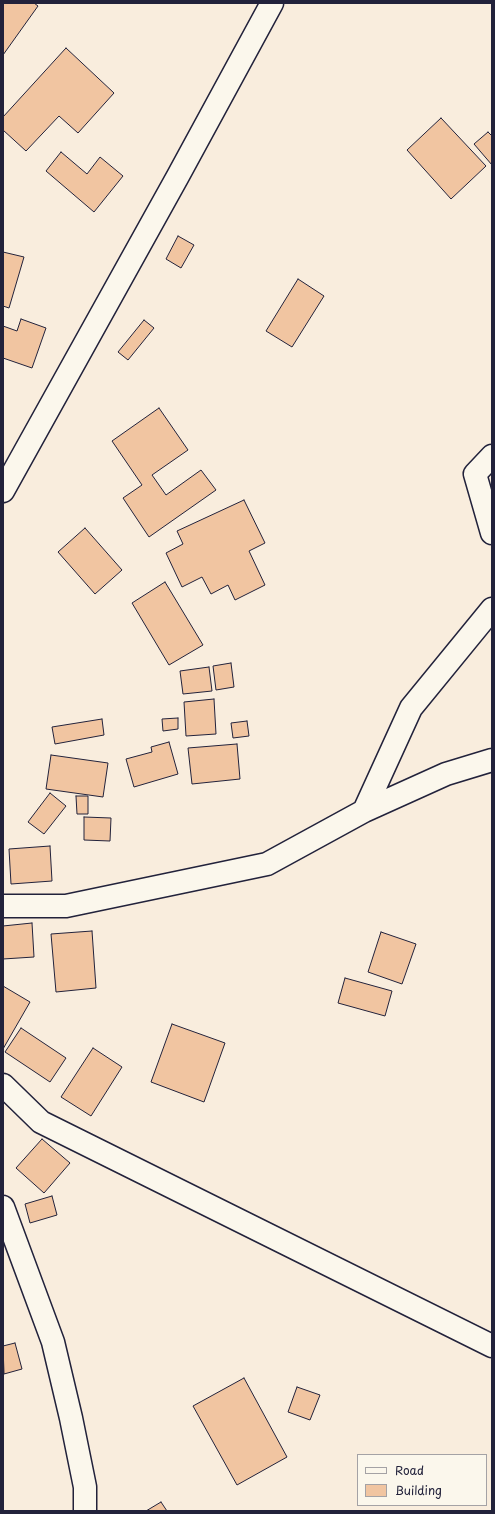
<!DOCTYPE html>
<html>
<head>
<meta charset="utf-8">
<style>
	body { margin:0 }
	#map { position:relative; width:495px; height:1514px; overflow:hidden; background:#f9eddd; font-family:"Playpen Sans",sans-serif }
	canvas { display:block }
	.frame { position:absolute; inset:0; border:4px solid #22223b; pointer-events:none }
	.legend { position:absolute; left:357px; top:1454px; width:130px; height:52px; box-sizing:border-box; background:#fbf7ec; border:1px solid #a4a2a5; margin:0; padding:5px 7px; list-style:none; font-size:12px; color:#22223b }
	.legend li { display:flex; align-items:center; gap:8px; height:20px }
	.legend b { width:20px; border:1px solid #a4a2a5 }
</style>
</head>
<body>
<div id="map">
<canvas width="495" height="1514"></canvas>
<div class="frame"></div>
<ul class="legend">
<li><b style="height:5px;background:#fbf7ec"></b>Road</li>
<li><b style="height:11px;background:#f1c5a1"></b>Building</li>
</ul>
</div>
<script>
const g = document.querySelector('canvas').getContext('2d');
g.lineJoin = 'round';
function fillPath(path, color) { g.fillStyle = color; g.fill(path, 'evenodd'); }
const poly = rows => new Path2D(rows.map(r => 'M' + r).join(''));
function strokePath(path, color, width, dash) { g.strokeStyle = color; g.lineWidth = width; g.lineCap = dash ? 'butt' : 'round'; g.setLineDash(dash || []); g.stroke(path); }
const building = poly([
	[3,3,34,3,38,6,3,55,3,3],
	[66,48,114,93,78,133,59,116,26,151,3,130,3,117,66,48],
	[441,118,486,166,451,199,407,150,441,118],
	[488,132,492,136,492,165,474,144,488,132],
	[61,152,87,174,100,157,123,176,94,212,46,171,61,152],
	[178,236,194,245,181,268,166,259,178,236],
	[3,252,24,257,9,308,3,306,3,252],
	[298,279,324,296,292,347,266,331,298,279],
	[21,319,46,328,32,368,3,358,3,326,17,331,21,319],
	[144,320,154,328,128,360,118,352,144,320],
	[159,408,188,450,152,475,166,495,201,470,216,490,149,537,123,498,142,485,112,441,159,408],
	[244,500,265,543,249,551,265,585,235,600,228,585,211,594,202,577,182,587,166,553,183,544,177,531,244,500],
	[85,528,122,570,95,594,58,552,85,528],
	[165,582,203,645,169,665,132,603,165,582],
	[231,663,234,687,216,690,213,666,231,663],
	[209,667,212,691,183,694,180,671,209,667],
	[214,699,216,734,186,736,184,702,214,699],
	[178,718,178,729,163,731,162,719,178,718],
	[102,719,104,735,55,744,52,727,102,719],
	[247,721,249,736,233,738,231,723,247,721],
	[169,742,178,774,134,787,126,759,152,752,151,747,169,742],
	[237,744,240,779,192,784,188,748,237,744],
	[51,755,108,763,103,797,46,789,51,755],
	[50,793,66,806,44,834,28,822,50,793],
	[76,796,88,796,88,814,77,814,76,796],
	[84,817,111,818,110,841,84,840,84,817],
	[50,846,52,881,11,884,9,849,50,846],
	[32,923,34,957,3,959,3,926,32,923],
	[92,931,96,988,56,992,51,934,92,931],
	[381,932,416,944,402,984,368,972,381,932],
	[345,978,392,991,385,1016,338,1003,345,978],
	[3,986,30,1002,3,1049,3,986],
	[172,1024,225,1043,204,1102,151,1082,172,1024],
	[21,1028,66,1058,50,1082,5,1052,21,1028],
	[93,1048,122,1067,91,1116,61,1097,93,1048],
	[42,1139,70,1163,44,1193,16,1168,42,1139],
	[52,1196,57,1215,30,1223,25,1204,52,1196],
	[15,1343,22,1369,4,1374,3,1346,15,1343],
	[244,1378,287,1457,237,1485,193,1406,244,1378],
	[297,1387,320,1395,310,1420,288,1412,297,1387],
	[161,1502,167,1511,146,1511,161,1502]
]);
fillPath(building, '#f1c5a1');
strokePath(building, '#22223b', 1);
const minor = poly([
	[492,456,475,474,492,533],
	[364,811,411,708,492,609],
	[3,906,66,906,267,864,364,811,446,774,492,760],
	[3,1085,41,1122,492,1346]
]);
const tertiary = poly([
	[3,1207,53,1342,71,1418,85,1487,85,1511]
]);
const secondary = poly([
	[3,491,178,176,272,3]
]);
strokePath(minor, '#22223b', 25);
strokePath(tertiary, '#22223b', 25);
strokePath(secondary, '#22223b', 25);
strokePath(minor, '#fbf7ec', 22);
strokePath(tertiary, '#fbf7ec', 22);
strokePath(secondary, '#fbf7ec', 22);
</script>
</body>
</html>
